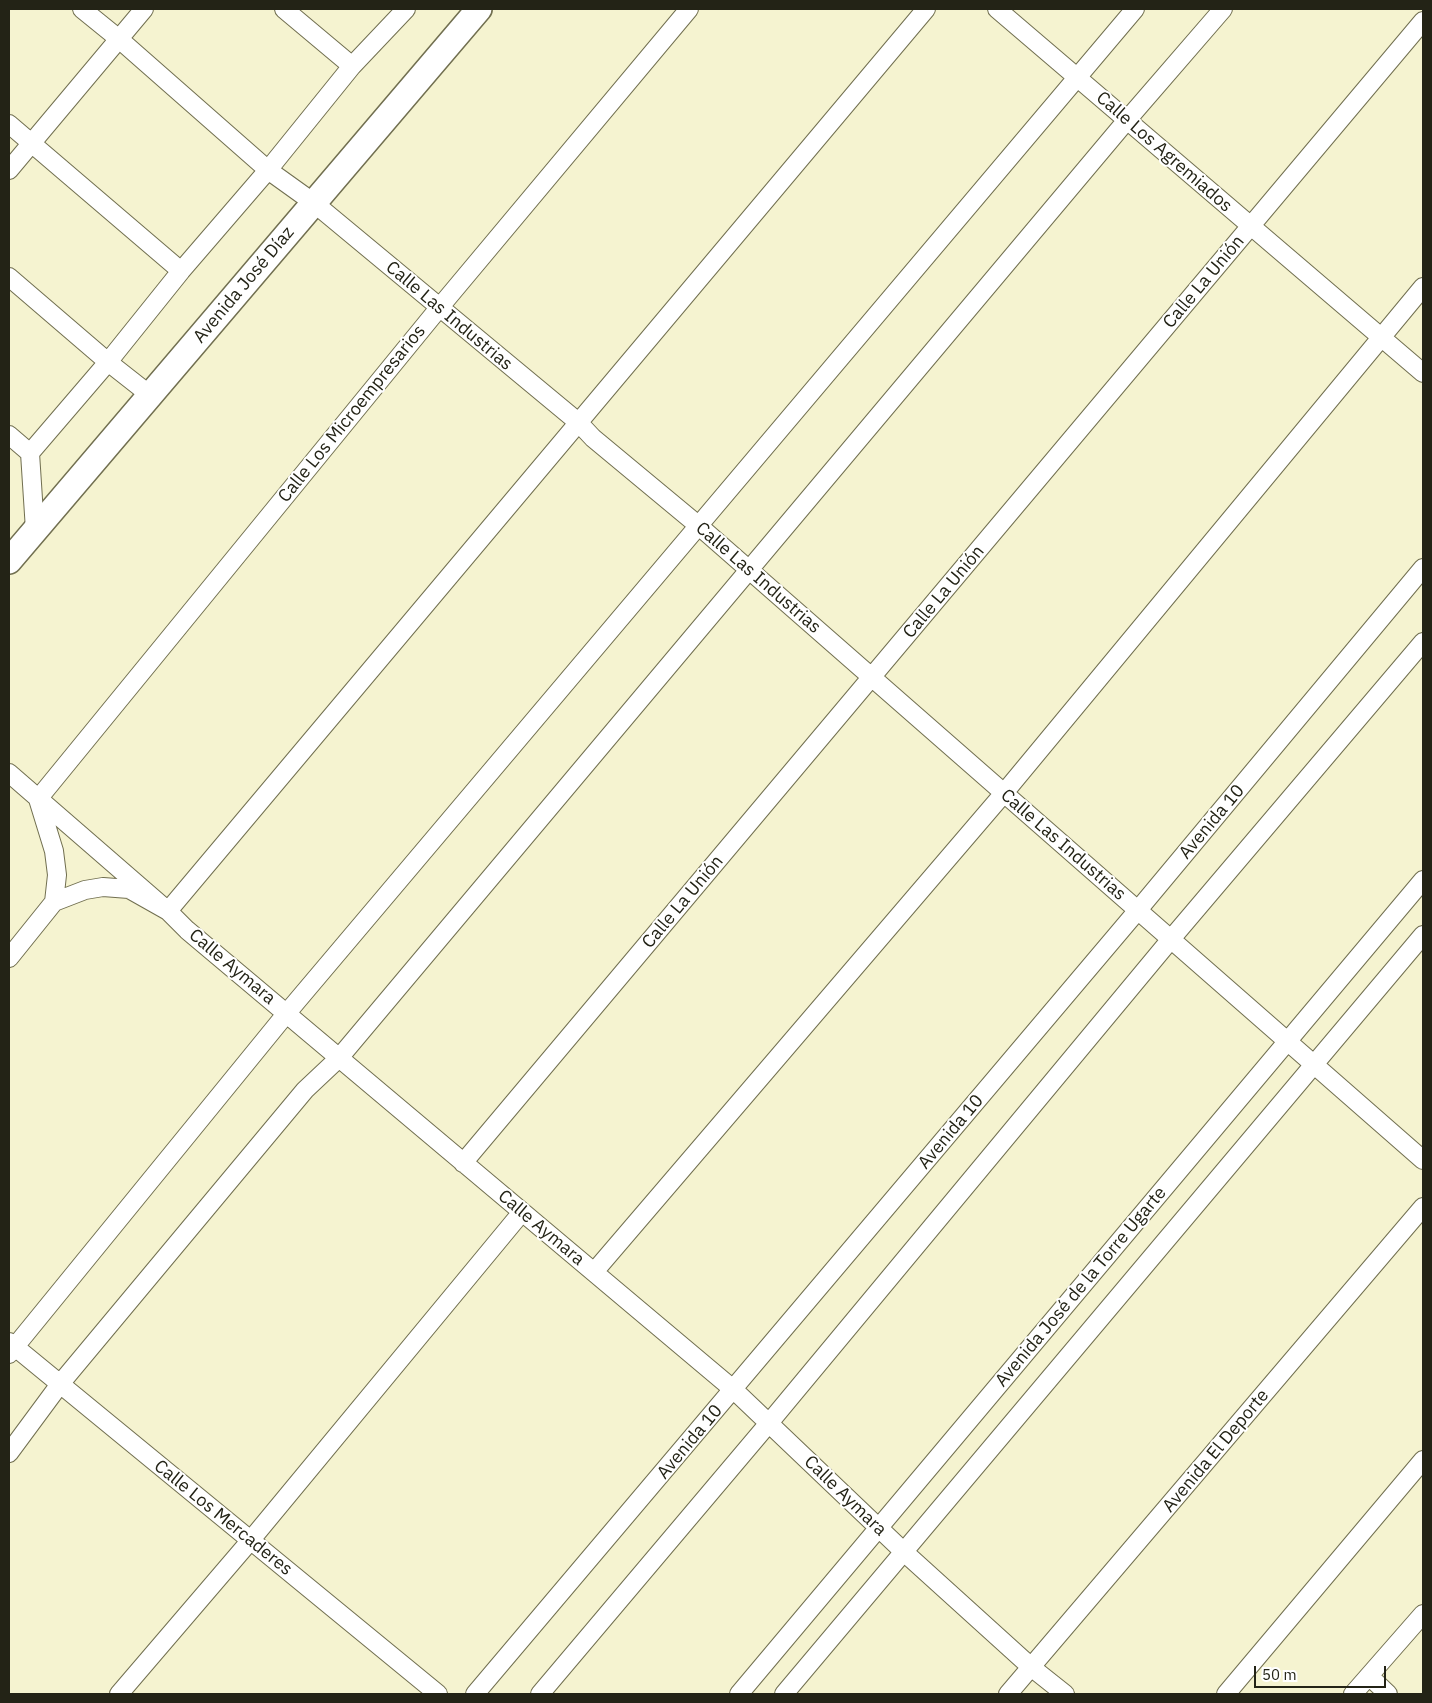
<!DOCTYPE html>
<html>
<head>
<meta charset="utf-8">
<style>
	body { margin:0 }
	#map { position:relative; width:1432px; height:1703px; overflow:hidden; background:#f5f3d0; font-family:"IBM Plex Sans",sans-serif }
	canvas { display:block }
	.frame { position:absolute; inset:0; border:10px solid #232316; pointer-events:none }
	.scale { position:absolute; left:1254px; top:1666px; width:132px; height:22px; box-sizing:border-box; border:2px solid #232316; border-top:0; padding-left:6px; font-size:15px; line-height:18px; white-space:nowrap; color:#232316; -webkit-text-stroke:4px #fff; paint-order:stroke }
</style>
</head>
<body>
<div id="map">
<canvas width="1432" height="1703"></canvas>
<div class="frame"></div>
<div class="scale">50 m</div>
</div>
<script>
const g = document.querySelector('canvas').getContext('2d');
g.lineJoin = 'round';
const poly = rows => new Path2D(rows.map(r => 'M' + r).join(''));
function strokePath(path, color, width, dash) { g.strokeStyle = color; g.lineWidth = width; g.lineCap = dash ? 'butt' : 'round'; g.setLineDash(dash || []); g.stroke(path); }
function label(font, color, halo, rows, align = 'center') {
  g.font = font + ' "IBM Plex Sans",sans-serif'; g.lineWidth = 4; g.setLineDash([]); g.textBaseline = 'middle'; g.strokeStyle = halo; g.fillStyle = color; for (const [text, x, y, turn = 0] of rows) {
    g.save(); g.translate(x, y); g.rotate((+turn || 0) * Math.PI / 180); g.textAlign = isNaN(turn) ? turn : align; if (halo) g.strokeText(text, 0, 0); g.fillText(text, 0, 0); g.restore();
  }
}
const street = poly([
	[82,9,119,39,268,170,314,203,578,422,593,438,699,526,1423,1160],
	[284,9,352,66],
	[997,9,1423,373],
	[9,124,181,271],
	[9,170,144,9],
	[9,277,108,362,150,395],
	[9,435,30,453,35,530],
	[30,453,108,362,181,271,268,170,352,66,406,9],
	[9,773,168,911,187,930,734,1390,904,1552,1031,1667,1065,1694],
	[54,902,85,890,103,887,129,889,168,911,926,9],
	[9,958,54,902,57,875,54,851,38,799,439,308,689,9],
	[463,1163,1423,21],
	[594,1272,1004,793,1423,287],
	[9,1342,438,1694],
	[9,1354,286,1014,1135,9],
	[9,1453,60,1384,305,1090,339,1058,1127,120,1223,9],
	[1369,1676,1388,1694],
	[119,1694,250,1541,522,1212],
	[475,1694,1138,910,1423,568],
	[540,1694,774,1417,1171,939,1423,642],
	[739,1694,1423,880],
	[784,1694,1423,935],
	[1008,1694,1423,1207],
	[1226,1694,1423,1460],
	[1353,1694,1423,1614]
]);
const secondary = poly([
	[9,561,479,9]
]);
strokePath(street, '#716f50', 20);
strokePath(secondary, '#716f50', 28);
strokePath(street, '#fff', 18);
strokePath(secondary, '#fff', 25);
label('18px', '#232316', '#fff', [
	["Calle Los Agremiados",1164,152,41],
	["Calle La Unión",1204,282,-50],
	["Avenida José Díaz",244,285,-50],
	["Calle Las Industrias",449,316,40],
	["Calle Los Microempresarios",352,414,-51],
	["Calle Las Industrias",758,578,41],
	["Calle La Unión",944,592,-50],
	["Avenida 10",1212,822,-50],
	["Calle Las Industrias",1063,845,41],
	["Calle La Unión",683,902,-50],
	["Calle Aymara",232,967,40],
	["Avenida 10",951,1132,-50],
	["Calle Aymara",541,1228,40],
	["Avenida José de la Torre Ugarte",1081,1287,-50],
	["Avenida 10",690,1442,-50],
	["Avenida El Deporte",1216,1451,-50],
	["Calle Aymara",845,1496,44],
	["Calle Los Mercaderes",223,1518,39]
]);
</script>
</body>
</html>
